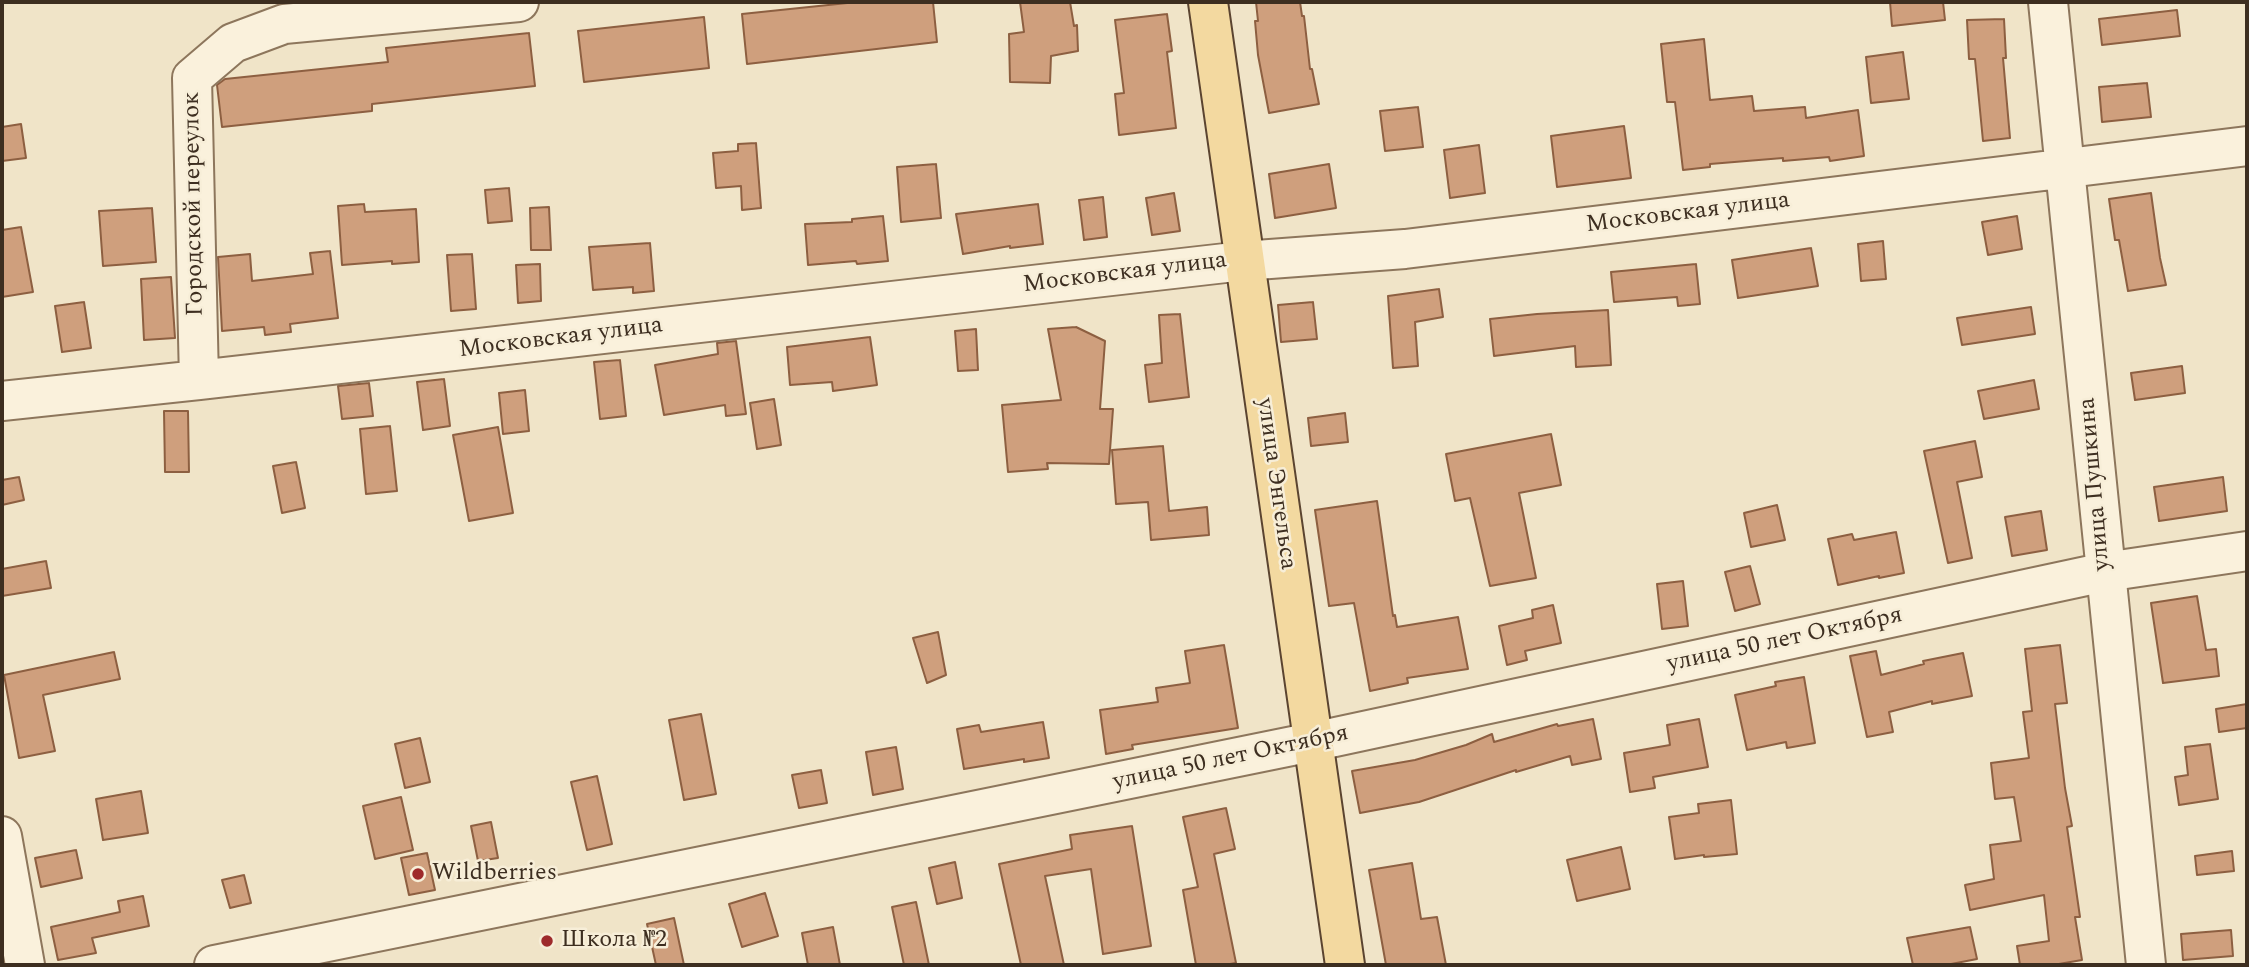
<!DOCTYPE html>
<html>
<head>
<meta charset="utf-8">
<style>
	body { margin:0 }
	#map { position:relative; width:2249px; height:967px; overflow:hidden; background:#f0e4c8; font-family:Spectral,serif }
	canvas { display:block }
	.frame { position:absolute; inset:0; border:4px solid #3d2e20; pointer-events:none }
</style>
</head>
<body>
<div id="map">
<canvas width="2249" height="967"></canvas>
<div class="frame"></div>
</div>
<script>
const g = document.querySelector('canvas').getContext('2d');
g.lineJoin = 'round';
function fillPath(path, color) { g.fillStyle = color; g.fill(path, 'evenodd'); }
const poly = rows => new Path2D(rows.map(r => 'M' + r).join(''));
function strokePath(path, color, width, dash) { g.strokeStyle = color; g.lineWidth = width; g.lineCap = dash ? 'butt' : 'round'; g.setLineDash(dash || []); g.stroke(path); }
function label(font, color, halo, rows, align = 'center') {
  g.font = font + ' Spectral,serif'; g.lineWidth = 5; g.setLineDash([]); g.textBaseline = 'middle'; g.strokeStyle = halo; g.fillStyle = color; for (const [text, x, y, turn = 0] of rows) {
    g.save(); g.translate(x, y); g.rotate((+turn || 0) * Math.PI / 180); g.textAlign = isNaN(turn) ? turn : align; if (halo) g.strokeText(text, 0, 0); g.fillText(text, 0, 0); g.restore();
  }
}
const building = poly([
	[857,2,933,2,937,42,747,64,742,14,857,2],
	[1020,2,1070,2,1074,26,1077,25,1078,51,1051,56,1050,83,1010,82,1009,34,1024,32,1020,2],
	[1256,2,1300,2,1302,16,1304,16,1310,69,1312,69,1319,104,1269,113,1258,55,1255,21,1258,21,1256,2],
	[1890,2,1943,2,1945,20,1892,26,1890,2],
	[2177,10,2180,36,2102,45,2099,19,2177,10],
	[1167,14,1172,51,1167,52,1176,128,1119,135,1115,94,1124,93,1115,20,1167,14],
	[704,17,709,68,584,82,578,31,704,17],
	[2004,19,2006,58,2003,58,2010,138,1983,141,1975,59,1969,59,1967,20,2004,19],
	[529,33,535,86,372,104,372,111,222,127,217,85,225,79,388,62,386,48,529,33],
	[1704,39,1710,100,1752,96,1754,111,1805,107,1806,118,1858,110,1864,156,1830,161,1829,157,1783,161,1783,158,1710,164,1710,167,1683,170,1675,102,1667,102,1661,44,1704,39],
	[1903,52,1909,99,1871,103,1866,57,1903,52],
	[2147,83,2151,117,2102,122,2099,87,2147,83],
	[1418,107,1423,147,1385,151,1380,111,1418,107],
	[21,124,26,158,2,161,2,127,21,124],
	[1624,126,1631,178,1557,187,1551,136,1624,126],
	[756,143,761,208,742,210,741,186,716,188,713,153,738,151,738,144,756,143],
	[1479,145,1485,193,1450,198,1444,150,1479,145],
	[936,164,941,218,901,222,897,167,936,164],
	[1329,164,1336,208,1275,218,1269,174,1329,164],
	[509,188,512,221,488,223,485,190,509,188],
	[1174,193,1180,231,1152,235,1146,198,1174,193],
	[2151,193,2160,258,2166,285,2128,291,2119,240,2115,240,2109,199,2151,193],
	[1103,197,1107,237,1084,240,1079,200,1103,197],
	[364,204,365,212,416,209,419,262,392,264,392,261,342,265,338,206,364,204],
	[1038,204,1043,244,1010,248,1010,246,963,254,956,214,1038,204],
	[549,207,551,250,531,250,530,208,549,207],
	[152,208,156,262,103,266,99,211,152,208],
	[883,216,888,261,857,264,856,261,808,265,805,224,852,222,852,219,883,216],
	[2017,216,2022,249,1988,255,1982,222,2017,216],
	[21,227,33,292,2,297,2,230,21,227],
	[1883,241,1886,279,1861,281,1858,244,1883,241],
	[650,243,654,291,633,293,633,287,593,290,589,247,650,243],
	[1811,248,1818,286,1738,298,1732,260,1811,248],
	[330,251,338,318,290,324,291,332,265,335,264,327,222,331,218,257,250,254,252,281,313,274,310,253,330,251],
	[472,254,476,309,451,311,447,255,472,254],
	[540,264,541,301,518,303,516,265,540,264],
	[1696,264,1700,304,1678,306,1677,297,1614,302,1611,272,1696,264],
	[171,277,175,338,144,340,141,279,171,277],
	[1439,289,1443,317,1415,322,1418,366,1393,368,1388,296,1439,289],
	[84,302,91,348,62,352,55,306,84,302],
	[1313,302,1317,339,1281,342,1278,305,1313,302],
	[2031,307,2035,334,1962,345,1957,318,2031,307],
	[1608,310,1611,365,1576,367,1575,346,1494,356,1490,319,1537,314,1608,310],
	[1180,314,1189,397,1149,402,1145,365,1162,363,1159,315,1180,314],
	[1076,327,1105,341,1100,409,1113,409,1109,464,1047,463,1048,469,1008,472,1002,405,1061,400,1048,329,1076,327],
	[976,329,978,370,958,371,955,331,976,329],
	[870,337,877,385,833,391,832,382,790,385,787,347,870,337],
	[736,341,746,414,726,416,725,405,664,415,655,365,718,354,717,343,736,341],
	[620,360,626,416,600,419,594,362,620,360],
	[2182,366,2185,393,2135,400,2131,373,2182,366],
	[444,379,450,426,423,430,417,382,444,379],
	[2034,380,2039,409,1984,419,1978,391,2034,380],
	[369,383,373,416,342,419,338,386,369,383],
	[525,390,529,431,503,434,499,393,525,390],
	[774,399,781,445,757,449,750,403,774,399],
	[164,411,188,411,189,472,165,472,164,411],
	[1345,413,1348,442,1311,446,1308,418,1345,413],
	[390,426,397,491,366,494,360,429,390,426],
	[498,427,513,513,469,521,453,435,498,427],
	[1551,434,1561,485,1519,493,1536,578,1490,586,1470,498,1455,501,1446,454,1551,434],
	[1975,441,1982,477,1957,482,1972,558,1948,563,1924,451,1975,441],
	[1163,446,1169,511,1207,507,1209,535,1151,540,1148,502,1116,504,1112,450,1163,446],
	[296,462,305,508,282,513,273,466,296,462],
	[19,477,24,500,2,505,2,480,19,477],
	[2223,477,2227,511,2159,521,2154,487,2223,477],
	[1377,501,1393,616,1395,615,1397,627,1458,617,1468,669,1407,678,1408,683,1370,691,1354,603,1329,606,1315,510,1377,501],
	[1777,505,1785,540,1751,547,1744,513,1777,505],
	[2041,511,2047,550,2012,556,2005,517,2041,511],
	[1896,532,1904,573,1879,578,1879,576,1838,585,1828,539,1852,534,1854,540,1896,532],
	[46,561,51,588,2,596,2,569,46,561],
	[1750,566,1760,604,1735,611,1725,572,1750,566],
	[1683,581,1688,626,1662,629,1657,584,1683,581],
	[2197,596,2206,650,2216,649,2219,676,2163,683,2151,603,2197,596],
	[1553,605,1561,643,1525,651,1527,660,1507,665,1499,626,1533,618,1532,610,1553,605],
	[938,632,946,675,927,683,913,638,938,632],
	[1224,645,1238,728,1132,745,1133,749,1106,754,1100,710,1158,702,1156,688,1190,683,1185,651,1224,645],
	[2060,645,2067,703,2055,704,2065,788,2072,826,2067,827,2080,917,2075,917,2082,960,2053,965,2020,965,2017,946,2049,941,2044,895,1970,910,1965,885,1994,879,1990,845,2021,841,2014,797,1995,799,1991,763,2029,758,2023,712,2032,711,2025,649,2060,645],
	[1876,651,1881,675,1924,664,1923,661,1963,653,1972,696,1932,704,1932,701,1889,712,1893,732,1867,737,1850,656,1876,651],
	[114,652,120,679,43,695,55,751,19,758,4,675,114,652],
	[1804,677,1815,743,1787,748,1786,742,1747,750,1735,695,1776,686,1775,682,1804,677],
	[2247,704,2247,728,2219,732,2216,709,2247,704],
	[701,714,716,794,684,800,669,720,701,714],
	[1593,719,1601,759,1572,765,1570,756,1516,772,1516,770,1419,802,1360,813,1352,771,1415,760,1466,745,1492,734,1494,742,1557,724,1558,726,1593,719],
	[1699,719,1708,767,1653,777,1655,788,1630,792,1624,753,1670,745,1667,725,1699,719],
	[1043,722,1049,758,1024,762,1024,759,964,769,957,729,979,725,981,732,1043,722],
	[420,738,430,782,405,788,395,744,420,738],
	[2210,744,2218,799,2179,805,2175,777,2188,775,2185,747,2210,744],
	[896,747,903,789,873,795,866,752,896,747],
	[821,770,827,803,799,808,792,775,821,770],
	[597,776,612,844,587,850,571,782,597,776],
	[141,791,148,833,103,840,96,799,141,791],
	[401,797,413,850,375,859,363,806,401,797],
	[1731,800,1737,854,1704,857,1704,855,1675,859,1669,817,1699,813,1698,804,1731,800],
	[1226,808,1235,849,1214,854,1236,963,1224,965,1196,965,1183,890,1198,887,1183,817,1226,808],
	[491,822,498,858,478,861,471,826,491,822],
	[1132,826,1151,946,1103,954,1091,869,1045,876,1064,965,1021,965,999,864,1072,849,1070,835,1132,826],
	[1621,847,1630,889,1577,901,1567,860,1621,847],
	[76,850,82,878,41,887,35,858,76,850],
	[2232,851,2234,871,2197,875,2195,856,2232,851],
	[427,853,435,890,409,895,401,858,427,853],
	[955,862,962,898,937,904,929,868,955,862],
	[1412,863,1421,919,1437,917,1446,965,1386,965,1369,870,1412,863],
	[244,875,251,903,230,908,222,880,244,875],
	[765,893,778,936,742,947,729,904,765,893],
	[143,896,149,926,92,938,96,953,58,960,51,927,120,912,118,901,143,896],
	[916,902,929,965,904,965,892,907,916,902],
	[674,918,684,965,656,965,647,924,674,918],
	[833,927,840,965,808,965,802,933,833,927],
	[1970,927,1977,959,1946,965,1913,965,1907,938,1970,927],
	[2231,930,2233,956,2183,960,2181,934,2231,930]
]);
fillPath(building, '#cf9f7d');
strokePath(building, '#8d5f41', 2);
const minor = poly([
	[2048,2,2146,965],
	[199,380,192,78,233,43,284,24,519,2],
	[2,401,199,380,1243,261,1405,249,2247,146],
	[2,836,25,965],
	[214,965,1312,742,2105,572,2247,551]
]);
const major = poly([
	[1208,2,1345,965]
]);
strokePath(minor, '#8d765c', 42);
strokePath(major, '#5b4430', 42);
strokePath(minor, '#faf1dc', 38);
strokePath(major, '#f3d9a0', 38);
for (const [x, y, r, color] of [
	[418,874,7,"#9e2a2b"],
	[547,941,7,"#9e2a2b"]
]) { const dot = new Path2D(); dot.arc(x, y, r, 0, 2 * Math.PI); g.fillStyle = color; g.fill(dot); strokePath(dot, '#f7eed8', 2.5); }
label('24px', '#3d2e20', '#f7eed8', [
	["Городской переулок",195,204,-91],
	["Московская улица",1688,214,-7],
	["Московская улица",1125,274,-7],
	["Московская улица",561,339,-7],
	["улица Энгельса",1275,484,82],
	["улица Пушкина",2096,484,-95],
	["улица 50 лет Октября",1785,641,-12],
	["улица 50 лет Октября",1231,759,-12]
]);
label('24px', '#3d2e20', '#f7eed8', [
	["Wildberries",432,874],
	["Школа №2",561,941]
], 'left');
</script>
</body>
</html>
